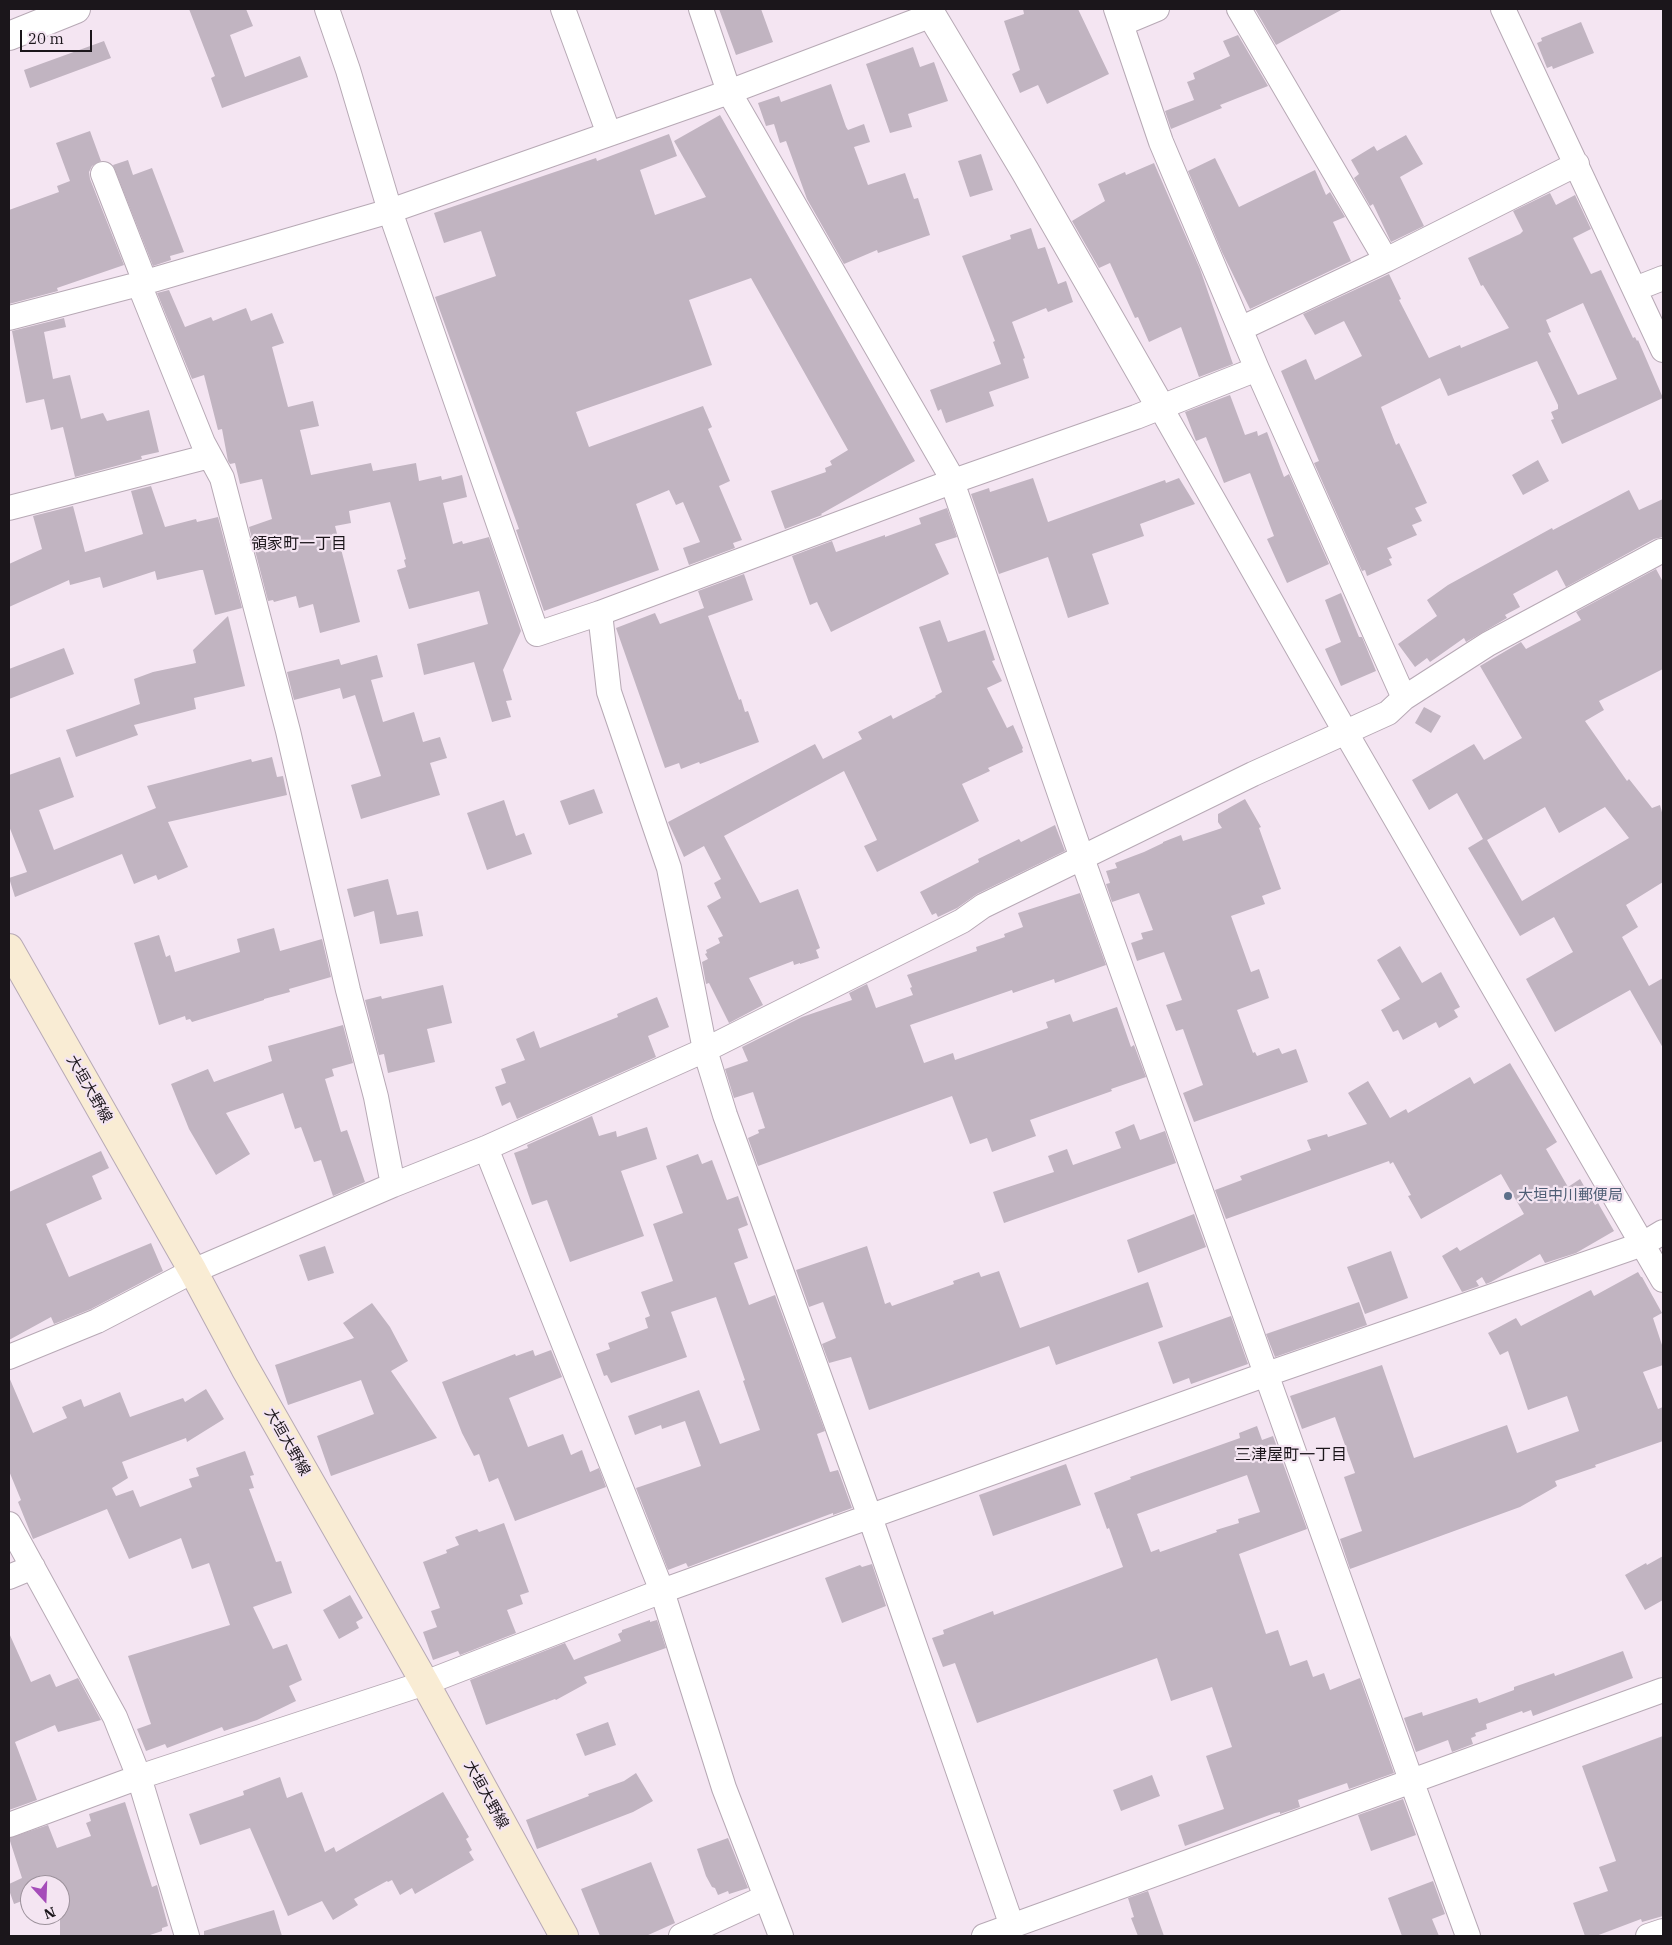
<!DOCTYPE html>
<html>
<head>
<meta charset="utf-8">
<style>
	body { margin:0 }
	#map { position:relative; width:1672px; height:1945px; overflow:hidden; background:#f4e5f2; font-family:"IBM Plex Serif",serif }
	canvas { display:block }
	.frame { position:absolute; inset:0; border:10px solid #1b161b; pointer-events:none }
	.north { position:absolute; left:20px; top:1875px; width:50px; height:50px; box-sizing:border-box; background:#f4e5f2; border:1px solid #9d929c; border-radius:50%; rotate:160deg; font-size:14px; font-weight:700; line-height:20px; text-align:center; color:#1b161b }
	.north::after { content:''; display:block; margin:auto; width:18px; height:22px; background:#a54db9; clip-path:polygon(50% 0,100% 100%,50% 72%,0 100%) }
	.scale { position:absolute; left:20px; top:30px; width:72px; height:22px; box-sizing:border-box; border:2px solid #1b161b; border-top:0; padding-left:6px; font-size:15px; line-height:18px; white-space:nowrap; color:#1b161b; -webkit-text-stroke:4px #f4e5f2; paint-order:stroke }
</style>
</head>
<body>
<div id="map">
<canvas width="1672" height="1945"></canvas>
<div class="frame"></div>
<div class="north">N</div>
<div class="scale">20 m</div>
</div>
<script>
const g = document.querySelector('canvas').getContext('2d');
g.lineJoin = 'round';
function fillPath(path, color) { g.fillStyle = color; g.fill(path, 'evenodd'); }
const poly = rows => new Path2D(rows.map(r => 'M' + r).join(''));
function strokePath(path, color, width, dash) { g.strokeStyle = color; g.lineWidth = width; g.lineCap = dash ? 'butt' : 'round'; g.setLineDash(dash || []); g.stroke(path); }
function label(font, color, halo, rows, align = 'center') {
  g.font = font + ' "IBM Plex Serif","Noto Sans JP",serif'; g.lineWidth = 4.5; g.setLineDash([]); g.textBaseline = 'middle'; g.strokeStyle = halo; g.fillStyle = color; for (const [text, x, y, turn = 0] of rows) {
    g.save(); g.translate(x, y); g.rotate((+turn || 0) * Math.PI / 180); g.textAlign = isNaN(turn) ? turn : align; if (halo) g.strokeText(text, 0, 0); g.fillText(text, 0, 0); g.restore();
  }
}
fillPath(poly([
	[189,9,246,9,253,26,230,35,245,77,300,56,308,77,222,108,211,78,215,76],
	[719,9,761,9,773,42,736,55],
	[1023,9,1078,9,1109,74,1047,104,1038,85,1020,93,1012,74,1020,70,1004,21,1024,14],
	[1255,9,1343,9,1276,45],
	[1581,22,1594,53,1553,69,1552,66,1547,68,1537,43,1542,41,1541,38],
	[1238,35,1268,86,1220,105,1222,108,1171,129,1165,111,1194,100,1187,82,1195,79,1193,73,1230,56,1223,41],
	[104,41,111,58,30,88,24,70],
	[913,47,920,67,934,62,948,101,908,114,912,127,890,133,866,64],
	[831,84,846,127,848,130,864,124,870,142,854,147,868,185,905,173,914,199,918,198,930,235,878,253,877,250,844,264,807,199,786,141,780,143,774,124,766,126,758,103,779,96,781,102],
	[720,115,915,461,821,514,822,515,785,529,771,491,826,472,825,468,832,465,830,461,848,450,751,278,689,300,712,365,576,412,589,447,703,406,712,427,708,429,730,481,719,486,742,540,733,543,735,548,689,565,683,548,700,542,683,502,676,505,669,490,636,504,659,570,544,611,516,530,519,529,435,297,496,276,481,231,444,243,434,213,596,158,597,161,669,134,677,156,640,170,655,215,706,197,674,141],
	[90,131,101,161,92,166,89,172,90,179,124,265,57,288,58,291,9,304,9,210,59,192,57,186,70,181,56,143],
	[1406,135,1423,164,1400,177,1424,226,1391,242,1373,204,1370,206,1354,178,1359,174,1351,160,1374,146,1377,151],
	[981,154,993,190,970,197,958,161],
	[1215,158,1239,207,1315,170,1326,195,1330,192,1345,217,1333,222,1351,261,1250,309,1222,252,1188,171],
	[128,160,133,175,152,168,184,252,170,256,171,260,153,266,113,165],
	[1154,163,1200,269,1233,364,1199,377,1181,327,1149,342,1138,317,1135,318,1110,263,1099,268,1072,221,1105,201,1098,184,1125,172,1126,175],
	[1550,193,1556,205,1575,195,1591,229,1573,238,1591,274,1601,270,1633,338,1635,337,1637,341,1638,340,1663,398,1562,444,1551,420,1554,419,1551,412,1558,409,1558,405,1537,361,1448,396,1440,378,1381,407,1396,445,1399,443,1427,503,1415,508,1422,521,1412,525,1417,535,1387,548,1392,558,1389,559,1392,565,1367,576,1365,570,1362,571,1314,463,1319,461,1281,371,1306,359,1315,380,1362,356,1344,321,1315,335,1303,314,1389,274,1401,299,1399,300,1429,358,1460,345,1461,348,1509,328,1483,285,1481,286,1468,258,1520,234,1523,231,1513,211],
	[1583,303,1617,379,1578,395,1548,333,1551,332,1546,320],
	[1031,228,1038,249,1045,247,1058,284,1066,281,1073,302,1048,312,1046,308,1012,322,1025,358,1023,359,1029,378,989,392,994,406,946,423,941,409,938,411,930,390,1001,364,993,342,995,341,962,256,1011,239,1010,235],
	[169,290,185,327,211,317,213,321,246,308,251,321,272,313,284,343,272,347,288,407,313,401,319,426,300,430,311,475,371,463,373,471,416,463,419,481,441,476,442,480,462,475,467,497,443,503,453,544,462,541,463,544,489,537,521,631,503,670,512,700,506,701,511,717,492,722,474,662,424,675,417,644,488,624,479,591,409,609,397,570,406,567,404,560,406,559,390,502,349,511,351,523,335,526,360,622,320,633,313,604,299,608,296,596,274,602,273,600,268,601,249,527,272,519,262,479,240,484,235,463,230,464,228,461,222,429,218,430,204,375,192,379,157,293],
	[64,318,66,327,44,332,53,379,70,375,81,419,103,413,107,421,149,410,159,452,141,456,142,459,75,477,63,427,51,430,44,399,26,403,12,331],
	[1230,395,1245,435,1257,431,1258,436,1267,432,1284,477,1289,474,1329,564,1287,583,1267,539,1274,536,1250,473,1224,483,1206,437,1196,441,1185,412],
	[1538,460,1549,481,1523,495,1512,475],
	[1033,478,1048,522,1165,480,1166,483,1179,478,1195,504,1140,524,1144,536,1092,554,1109,604,1068,618,1048,557,999,574,971,494,989,488,990,492],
	[151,486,165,527,196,519,197,522,218,517,242,608,215,615,203,570,200,570,157,580,155,571,103,588,100,577,70,585,69,580,9,607,9,564,42,549,33,516,73,506,85,552,143,534,131,491],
	[1629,490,1639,510,1663,499,1663,537,1654,539,1566,587,1557,570,1513,594,1520,607,1505,615,1507,618,1466,642,1464,638,1430,662,1427,658,1415,667,1398,644,1437,616,1427,600,1448,585,1552,528,1553,530],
	[947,508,957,537,935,544,949,574,831,632,817,602,810,605,792,556,832,541,836,552,885,535,885,537,921,524,919,518],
	[1656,569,1663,582,1663,669,1599,701,1604,710,1585,721,1627,781,1629,779,1652,808,1660,805,1663,816,1663,882,1626,905,1638,927,1622,937,1649,986,1663,978,1663,1048,1630,990,1555,1032,1526,979,1573,952,1554,917,1520,936,1468,848,1483,839,1457,793,1429,810,1412,780,1474,744,1484,760,1522,738,1480,666,1521,642,1526,649,1581,620,1576,612],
	[1545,807,1559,833,1605,807,1629,838,1522,901,1487,840],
	[744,574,753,600,708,616,739,700,741,699,745,712,748,711,759,742,700,764,699,762,681,769,679,763,665,768,616,628,655,613,660,624,704,608,698,591],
	[1341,593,1359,637,1362,637,1376,671,1341,686,1325,649,1341,642,1325,600],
	[228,616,245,686,194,698,196,709,134,725,138,735,76,757,66,730,140,704,134,679,153,672,196,663,193,650],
	[940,620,948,642,985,630,995,660,992,661,1002,681,987,688,1007,728,1013,725,1023,748,1022,749,1023,752,988,768,990,771,962,784,979,821,877,872,864,846,877,840,844,771,724,836,760,903,798,889,820,948,816,950,819,958,800,964,800,963,794,965,793,961,749,978,763,1005,729,1023,709,983,706,984,702,962,708,959,705,954,707,953,706,950,720,943,718,938,723,936,707,906,721,898,714,883,721,879,704,846,684,857,668,822,815,744,823,759,862,739,858,732,891,715,893,719,936,697,935,696,942,692,919,627],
	[64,648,74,674,9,699,9,669],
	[377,655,383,677,371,680,383,722,414,712,423,742,440,737,447,758,430,763,440,795,361,819,351,785,381,776,355,695,343,699,340,688,294,700,287,672,339,659,341,665],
	[1424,707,1441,716,1431,733,1415,723],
	[60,757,74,797,39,810,54,850,156,808,147,786,251,759,252,762,272,757,277,777,283,776,287,795,168,822,188,867,158,880,156,875,134,884,122,854,15,897,9,878,27,872,9,826,9,775],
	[594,789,603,813,569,825,560,801],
	[1245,799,1261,827,1259,828,1281,889,1262,896,1265,904,1231,916,1251,972,1259,969,1269,998,1237,1010,1253,1053,1255,1052,1257,1056,1279,1048,1282,1054,1296,1049,1308,1082,1194,1122,1183,1093,1203,1085,1183,1029,1176,1031,1166,1005,1182,1000,1164,952,1137,961,1131,943,1143,939,1141,933,1153,930,1139,893,1112,902,1106,884,1110,883,1106,871,1117,868,1115,863,1144,852,1163,843,1163,842,1181,835,1183,841,1222,828,1218,822,1218,814],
	[504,800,516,836,524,833,532,854,487,870,467,813],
	[1055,825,1065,851,977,894,957,908,938,917,936,913,932,915,920,892,979,862,978,859,1019,839,1021,842],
	[388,879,397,915,418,911,423,936,380,944,374,911,354,917,347,889],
	[1080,893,1106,965,1055,983,1054,979,1013,993,1012,990,910,1025,924,1063,953,1053,955,1060,1048,1028,1046,1022,1070,1014,1073,1022,1117,1007,1131,1047,1134,1045,1146,1077,1111,1089,1112,1091,1030,1120,1036,1136,992,1152,987,1138,970,1144,952,1096,758,1166,748,1138,759,1133,758,1130,765,1128,753,1092,734,1098,725,1069,748,1061,742,1047,802,1017,852,1000,849,993,867,984,876,1008,913,995,910,988,912,987,907,975,977,951,976,947,1005,937,1004,934,1023,927,1018,913],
	[274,928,280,951,322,939,331,977,289,989,290,992,264,999,264,1000,192,1022,190,1019,186,1020,185,1016,159,1025,134,943,159,935,166,957,170,955,175,972,240,952,237,939],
	[1400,946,1422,983,1441,972,1460,1007,1454,1010,1458,1017,1439,1028,1436,1022,1403,1040,1398,1030,1393,1032,1381,1010,1400,999,1377,960],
	[443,985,452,1023,427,1029,435,1062,388,1073,384,1054,379,1055,365,1000,381,996,382,999],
	[657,997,669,1027,648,1036,656,1057,517,1119,510,1102,502,1106,495,1087,506,1083,501,1069,525,1060,516,1039,534,1031,540,1048,618,1017,617,1014],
	[343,1025,353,1063,332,1069,334,1076,325,1079,341,1132,347,1130,365,1182,333,1196,321,1160,314,1162,301,1127,295,1129,283,1093,226,1113,250,1154,216,1175,189,1129,171,1084,208,1069,214,1082,272,1061,268,1046],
	[1510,1063,1557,1142,1546,1149,1568,1187,1580,1179,1595,1205,1598,1203,1614,1231,1576,1253,1545,1263,1540,1254,1491,1282,1486,1284,1482,1277,1476,1281,1479,1286,1462,1292,1442,1256,1457,1247,1460,1251,1524,1214,1501,1174,1421,1219,1408,1196,1411,1195,1393,1162,1390,1164,1389,1161,1226,1219,1215,1190,1242,1180,1240,1176,1311,1150,1307,1140,1327,1134,1328,1137,1367,1124,1348,1093,1368,1081,1390,1118,1406,1109,1408,1113,1470,1077,1474,1084],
	[592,1116,599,1136,616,1131,617,1137,647,1127,657,1159,621,1171,644,1236,570,1262,547,1200,532,1205,514,1153,528,1148,527,1145],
	[1134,1124,1140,1140,1165,1131,1176,1163,1004,1223,993,1192,1054,1172,1048,1156,1067,1149,1073,1165,1121,1148,1115,1132],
	[101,1151,109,1168,92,1176,102,1199,46,1224,69,1277,151,1243,163,1271,91,1309,54,1324,51,1317,9,1340,9,1192],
	[698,1154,702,1164,712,1160,727,1200,738,1196,748,1225,738,1229,748,1258,734,1263,749,1305,775,1295,825,1431,817,1434,830,1472,838,1470,852,1508,833,1515,833,1513,688,1567,686,1563,668,1570,636,1488,701,1466,685,1421,662,1429,661,1425,635,1435,628,1416,699,1390,720,1444,760,1430,743,1381,745,1380,716,1297,671,1312,687,1357,611,1383,607,1375,604,1376,596,1354,610,1349,608,1343,648,1328,645,1318,650,1316,641,1292,673,1281,653,1224,683,1213,666,1166],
	[1194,1214,1206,1247,1138,1273,1127,1240],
	[325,1246,334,1273,308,1281,299,1255],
	[867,1246,885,1304,890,1302,892,1306,954,1284,953,1281,979,1272,981,1277,999,1271,1020,1328,1148,1282,1163,1327,1056,1365,1049,1346,869,1410,851,1357,829,1363,822,1344,836,1338,823,1302,809,1307,796,1270],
	[1391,1251,1408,1298,1365,1314,1347,1267],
	[1638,1272,1641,1277,1642,1277,1662,1313,1653,1318,1663,1348,1663,1365,1643,1372,1658,1409,1663,1407,1663,1441,1595,1465,1596,1467,1555,1481,1557,1486,1520,1507,1350,1569,1340,1539,1362,1531,1344,1477,1355,1473,1335,1417,1302,1429,1290,1396,1382,1365,1414,1458,1507,1425,1517,1453,1579,1431,1567,1396,1528,1410,1508,1351,1500,1355,1488,1333,1516,1318,1521,1326,1591,1290,1594,1296],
	[1359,1302,1367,1325,1275,1357,1266,1334],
	[372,1303,390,1327,408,1361,391,1371,437,1438,331,1476,317,1436,374,1414,361,1380,288,1405,275,1365,354,1338,343,1323],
	[1231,1316,1248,1364,1191,1384,1189,1378,1173,1384,1158,1342],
	[533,1350,535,1356,551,1350,562,1377,509,1398,528,1447,563,1434,571,1455,582,1450,590,1472,599,1468,606,1487,515,1521,498,1478,489,1482,479,1454,474,1456,462,1433,442,1382,515,1354,516,1356],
	[9,1377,33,1433,67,1418,62,1407,81,1399,84,1407,120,1392,130,1417,183,1398,185,1402,206,1389,224,1419,187,1442,186,1438,122,1462,128,1478,112,1488,116,1496,133,1490,140,1507,192,1487,189,1479,199,1476,196,1468,245,1451,254,1475,250,1476,254,1488,249,1489,276,1562,281,1561,292,1593,253,1607,273,1649,287,1644,302,1680,289,1686,296,1701,257,1720,224,1731,222,1727,167,1748,165,1744,146,1751,137,1729,151,1724,128,1656,230,1625,209,1563,192,1569,181,1538,129,1559,107,1509,33,1539,18,1502,21,1500,9,1471],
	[1257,1426,1262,1440,1273,1436,1307,1529,1239,1554,1266,1634,1278,1630,1290,1666,1307,1660,1313,1677,1324,1673,1330,1690,1360,1678,1394,1773,1349,1789,1347,1783,1298,1800,1300,1807,1280,1814,1280,1812,1275,1813,1185,1846,1178,1825,1224,1809,1206,1756,1232,1747,1212,1687,1171,1701,1157,1658,977,1723,955,1663,943,1667,932,1638,944,1634,943,1630,993,1611,994,1615,1123,1567,1109,1528,1107,1529,1094,1493,1131,1479,1130,1477,1240,1438,1239,1433],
	[1247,1475,1260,1512,1238,1519,1239,1523,1216,1530,1217,1532,1160,1552,1159,1549,1151,1552,1137,1514],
	[1066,1464,1081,1505,993,1536,979,1495],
	[504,1523,529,1592,520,1595,523,1604,507,1610,516,1633,460,1655,458,1651,433,1660,423,1632,437,1627,431,1611,440,1608,423,1562,447,1553,446,1550,459,1545,455,1537,477,1529,479,1532],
	[1663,1556,1663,1600,1645,1610,1625,1575,1646,1563,1647,1565],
	[872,1564,886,1606,842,1623,825,1578,860,1565,862,1567],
	[350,1595,363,1618,356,1622,359,1628,339,1639,323,1610],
	[650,1620,650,1622,657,1620,666,1648,584,1677,587,1683,556,1700,555,1699,486,1725,470,1680,565,1643,574,1660,621,1641,618,1634,622,1632,622,1630],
	[9,1633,31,1682,50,1674,56,1687,78,1678,101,1720,58,1732,55,1725,15,1742,37,1800,9,1810],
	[1623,1651,1633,1678,1533,1716,1531,1710,1523,1713,1522,1711,1486,1724,1487,1729,1475,1733,1476,1736,1471,1738,1473,1744,1452,1752,1448,1740,1416,1752,1404,1718,1422,1712,1423,1716,1477,1698,1479,1703,1514,1690,1514,1687,1554,1673,1555,1676],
	[608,1722,616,1745,585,1756,576,1734],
	[1663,1736,1663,1916,1642,1922,1641,1919,1596,1936,1585,1936,1573,1903,1608,1891,1599,1867,1616,1861,1582,1766],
	[636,1773,653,1801,633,1812,537,1849,526,1820,589,1796,588,1794,624,1781],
	[1152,1775,1160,1796,1121,1811,1113,1790],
	[280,1777,287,1798,302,1792,325,1852,334,1847,336,1852,443,1792,469,1837,466,1839,472,1850,469,1852,474,1860,415,1894,412,1888,400,1895,392,1880,388,1882,387,1881,354,1899,358,1905,333,1920,322,1901,288,1916,250,1828,200,1845,189,1814,244,1795,243,1791],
	[1403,1799,1416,1835,1371,1851,1358,1815],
	[125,1802,152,1887,157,1885,168,1926,162,1928,162,1931,147,1936,60,1936,60,1885,30,1885,30,1898,14,1904,9,1890,9,1884,22,1878,9,1838,48,1825,57,1848,91,1836,86,1823,91,1821,89,1814],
	[728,1838,748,1888,729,1894,728,1891,718,1895,715,1888,712,1887,706,1876,697,1849],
	[651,1862,675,1923,646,1936,600,1936,581,1889],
	[1433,1881,1445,1914,1432,1919,1439,1936,1402,1936,1388,1898],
	[1148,1891,1164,1936,1138,1936,1131,1918,1134,1917,1128,1898],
	[274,1910,282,1936,204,1936,204,1931]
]), '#c1b4c1');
const minor = poly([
	[327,9,348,70,390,211,537,634,600,613,951,482,1136,417,1257,369],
	[563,9,609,134],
	[701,9,729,92,949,473,1082,858,1411,1780,1468,1936],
	[1116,9,1161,142,1257,369,1404,698],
	[1239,9,1386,260,1240,329],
	[1503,9,1663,350],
	[1121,24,1157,9],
	[103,174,145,282],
	[1386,260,1577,164],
	[139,284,203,443,222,478,288,731,348,990,376,1097,393,1185],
	[1635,289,1663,278],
	[9,318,139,284,390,211,729,92,932,15],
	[1161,408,1346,733,1663,1280],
	[9,508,210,456],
	[600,613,609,692,669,868,705,1050,725,1115,870,1517,1012,1926],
	[486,1148,662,1591,724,1788,781,1936],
	[9,1357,97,1321,193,1271,393,1185,486,1148,705,1050,962,921,983,906,1253,774,1388,713,1404,698,1488,644,1661,551,1663,551],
	[9,1524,115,1717,139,1777,187,1936],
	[9,1577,33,1567],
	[9,1825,139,1777,425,1683,662,1591,1267,1374,1643,1244,1663,1232],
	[681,1936,766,1897],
	[984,1936,1663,1690],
	[1648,1936,1663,1931]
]);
const tertiary = poly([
	[928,9,1025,171,1161,408],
	[9,36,76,9]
]);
const secondary = poly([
	[9,948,193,1271,245,1368,425,1683,564,1936]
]);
strokePath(minor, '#b7a9b5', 26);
strokePath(tertiary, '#b7a9b5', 30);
strokePath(secondary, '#b7a9b5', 30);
strokePath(minor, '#fff', 24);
strokePath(tertiary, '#fff', 28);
strokePath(secondary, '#f9ecd4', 28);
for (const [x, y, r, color] of [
	[1508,1196,5,"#5c6f8a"]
]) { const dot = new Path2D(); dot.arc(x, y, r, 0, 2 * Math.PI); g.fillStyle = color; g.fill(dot); strokePath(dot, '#f4e5f2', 2); }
label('15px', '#1b161b', '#f4e5f2', [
	["大垣大野線",89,1089,60],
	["大垣大野線",287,1442,60],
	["大垣大野線",486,1795,61]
]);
label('15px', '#4e5e75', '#f4e5f2', [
	["大垣中川郵便局",1518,1196]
], 'left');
label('16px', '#1b161b', '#f4e5f2', [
	["領家町一丁目",299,544],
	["三津屋町一丁目",1291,1455]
]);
</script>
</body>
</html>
